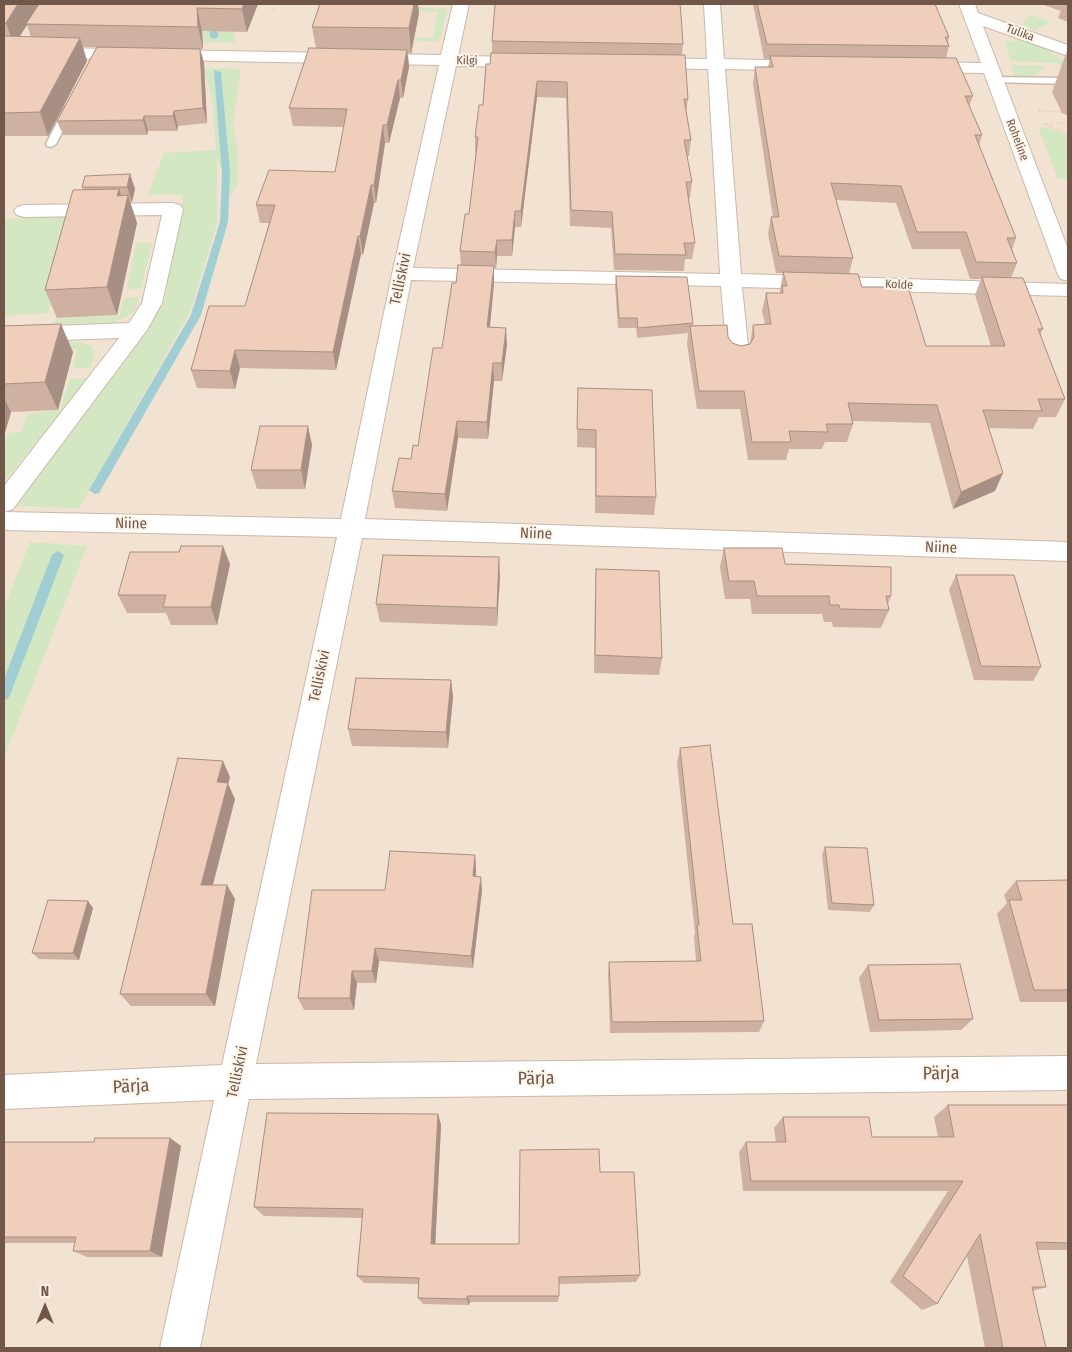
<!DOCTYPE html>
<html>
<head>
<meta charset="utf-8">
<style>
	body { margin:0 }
	#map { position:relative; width:1072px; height:1352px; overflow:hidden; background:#fbf0e2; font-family:"Fira Sans Condensed",sans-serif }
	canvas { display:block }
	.frame { position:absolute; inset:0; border:5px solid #71574a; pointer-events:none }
	.north { position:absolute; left:20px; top:1282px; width:50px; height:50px; -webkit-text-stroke:4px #fef5e8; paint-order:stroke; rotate:0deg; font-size:14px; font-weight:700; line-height:20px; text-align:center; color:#71574a }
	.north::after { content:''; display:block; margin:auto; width:18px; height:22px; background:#71574a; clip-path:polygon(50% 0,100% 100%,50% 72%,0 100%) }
</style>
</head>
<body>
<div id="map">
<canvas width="1072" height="1352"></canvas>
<div class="frame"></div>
<div class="north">N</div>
</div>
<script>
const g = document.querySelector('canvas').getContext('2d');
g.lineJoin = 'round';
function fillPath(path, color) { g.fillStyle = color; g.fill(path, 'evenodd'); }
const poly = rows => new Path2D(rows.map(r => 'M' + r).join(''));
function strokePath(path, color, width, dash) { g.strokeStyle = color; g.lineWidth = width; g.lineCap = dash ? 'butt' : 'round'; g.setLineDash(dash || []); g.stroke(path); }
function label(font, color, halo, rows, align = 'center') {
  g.font = font + ' "Fira Sans Condensed",sans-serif'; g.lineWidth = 4; g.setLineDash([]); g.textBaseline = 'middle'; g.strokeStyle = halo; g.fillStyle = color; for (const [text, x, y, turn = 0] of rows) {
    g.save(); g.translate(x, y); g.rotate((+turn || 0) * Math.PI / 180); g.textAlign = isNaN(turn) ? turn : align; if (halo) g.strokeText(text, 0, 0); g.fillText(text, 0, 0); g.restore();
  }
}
fillPath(poly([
	[4,4,1068,4,1068,1348,4,1348]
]), '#f2e2d1');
fillPath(poly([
	[231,4,235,43,175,42],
	[419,7,447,9,440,40,431,42,414,40,415,38,433,37,438,12,418,11],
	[1032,15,1051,22,1036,30,1029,29,1023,25,1023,22],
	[1018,40,1027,40,1055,51,1051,54,1067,61,1068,68,1055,63,1011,61,1005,42],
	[1011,65,1047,66,1033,77,1016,78],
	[204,68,241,69,233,124,238,151,238,183,230,196,217,155,217,224,190,312,79,508,15,506,164,303,183,195,148,195,164,153,216,150,213,104],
	[1038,127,1046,127,1068,136,1068,178,1058,179],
	[76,216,48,313,4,316,4,219],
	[136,243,152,243,141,288,127,289],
	[139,297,135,312,115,322,54,324,56,319,119,316,124,298],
	[80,342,91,346,95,351,90,368,73,368,77,349,12,353,15,344],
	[88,378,62,411,4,481,4,446,8,433,22,432,27,414,60,410,70,379],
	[30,542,87,546,4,758,4,608]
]), '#d2e7c2');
fillPath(poly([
	[208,4,216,4,218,37,214,39,210,37,208,4],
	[214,70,221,72,230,173,228,222,201,315,99,493,95,494,89,490,191,315,220,222,222,173,214,70],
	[58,551,64,555,10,695,8,699,4,700,4,679,52,555,58,551]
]), '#9fced4');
const lane = poly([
	[995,77,1068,78,1068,84,991,82,990,80,995,77],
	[70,104,75,107,56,144,51,147,47,146,46,144,65,107,70,104]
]);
const street = poly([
	[453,4,469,4,458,56,526,57,532,58,534,62,532,66,526,67,456,66,413,268,720,274,708,69,649,68,643,67,641,63,643,59,649,58,707,59,704,4,720,4,724,59,806,61,812,62,814,66,812,70,806,71,725,69,741,274,1068,284,1068,296,742,287,749,355,746,360,738,362,730,360,727,355,721,286,411,280,365,519,1068,542,1068,561,362,538,256,1064,1068,1056,1068,1090,249,1099,200,1348,160,1348,214,1100,4,1109,4,1075,222,1065,337,537,4,530,4,486,119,338,4,342,4,328,129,323,142,303,162,215,24,217,17,215,14,211,17,207,24,205,173,203,180,205,183,209,162,303,147,330,13,509,4,512,341,519,392,274,439,65,4,57,4,47,441,55,453,4],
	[959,4,975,4,978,13,1068,45,1068,56,983,26,1068,249,1068,281,1061,279,1058,275,984,73,924,72,918,71,916,67,918,63,924,62,981,63,959,4]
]);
strokePath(lane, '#cbb8aa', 3);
strokePath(street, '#cbb8aa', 2);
strokePath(poly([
	[273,9,275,4],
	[1039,111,1068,112],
	[1044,124,1068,123],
	[1046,125,1068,134]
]), '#d3b19f', 2, [0.5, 2.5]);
fillPath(lane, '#fff');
fillPath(street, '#fff');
fillPath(poly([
	[4,4,258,4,247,32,202,31,203,49,200,49,204,63,207,123,178,126,177,131,148,131,147,135,63,135,57,121,97,47,83,47,87,61,48,136,4,136],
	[27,25,31,37,20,36],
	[320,4,418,4,419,13,411,54,408,53,409,67,403,98,400,98,389,143,385,143,376,203,374,203,363,255,361,254,336,370,240,368,235,389,197,388,191,370,245,306,269,223,260,223,256,205,335,172,344,127,293,126,289,108,316,48,312,27],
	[753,4,935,4,949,37,948,42,949,46,946,58,973,96,969,106,982,135,979,145,1016,238,1012,250,1017,263,1011,278,1043,329,1040,335,1065,399,1056,417,1039,417,1033,429,989,428,995,491,953,509,930,423,852,421,853,424,847,442,825,442,822,449,789,449,786,460,748,460,740,409,697,409,687,344,688,333,637,338,636,328,618,328,615,286,616,276,693,323,693,325,728,337,732,343,741,346,750,344,753,325,765,324,762,311,766,293,780,293,780,290,783,273,776,273,768,234,771,217,773,217,753,84,755,67,768,67,770,59,764,59],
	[836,200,896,203,912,249,960,249,970,279,981,279,975,295,991,346,926,346,862,287,849,274,853,258],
	[1041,4,1068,4,1068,22,1058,18,1061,11],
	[492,41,683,44,682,55,688,99,686,113,691,140,689,156,687,156,692,182,690,198,688,198,695,243,692,259,685,259,684,271,614,270,611,228,570,226,566,98,537,97,521,227,515,227,512,256,497,256,496,268,494,268,494,283,490,327,507,345,502,381,494,381,488,439,458,438,447,511,395,508,392,491,418,446,442,348,456,283,461,265,460,251,469,214,476,153,475,153,475,137,483,105,492,53],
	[1068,48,1068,116,1062,113,1052,92],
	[130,174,135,189,132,202,130,202,137,223,117,315,57,318,45,290,83,190,82,187],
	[4,326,73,352,58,410,11,412,4,436],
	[578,388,656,497,654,515,595,513,595,448,577,447],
	[312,445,305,489,257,489,251,470],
	[724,548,785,564,891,596,888,604,889,610,881,628,833,627,832,622,824,622,822,614,752,614,750,599,725,599,720,567],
	[230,564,217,625,171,625,166,613,127,613,118,595],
	[596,569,662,658,659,675,594,673,595,588],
	[956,575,1041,667,1033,681,974,680,949,590],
	[500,576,497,626,380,622,376,604],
	[451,680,453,697,448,748,352,746,348,729],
	[680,748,733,924,764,1021,759,1032,610,1033,608,974,609,962,696,961,694,937,695,933,677,763],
	[230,777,228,784,235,799,213,885,235,899,215,1006,131,1006,120,994],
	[825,847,874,905,870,912,828,910,822,854],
	[475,855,476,869,476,876,482,890,473,968,379,961,376,983,357,983,354,1010,304,1010,298,998,385,890],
	[1068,880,1068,1002,1020,1002,997,914,1007,903,1004,895,1016,881],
	[93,908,79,960,39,959,32,953],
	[868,965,973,1019,961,1030,870,1032,859,978],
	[948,1105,1068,1105,1068,1250,1037,1250,1046,1287,1033,1291,1046,1348,985,1348,967,1256,937,1304,922,1310,890,1282,948,1191,743,1191,739,1152,746,1142,776,1142,774,1128,783,1117,872,1137,938,1137,934,1117],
	[438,1114,441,1125,435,1244,519,1244,600,1172,640,1275,636,1282,559,1284,559,1296,558,1302,470,1302,469,1305,423,1304,418,1298,419,1284,364,1283,357,1276,362,1218,264,1216,254,1207],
	[170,1138,181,1146,162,1257,87,1257,73,1251,75,1243,4,1243,4,1142,94,1142]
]), '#ceb1a1');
fillPath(poly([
	[18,4,41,4,26,24,27,25,14,45,6,23],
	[244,4,258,4,247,32,242,9],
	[414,4,418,4,419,13,411,54,409,28],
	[197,8,202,31,203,49,198,27],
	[80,38,87,61,48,136,40,112],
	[200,49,204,63,207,123,203,108],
	[407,50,409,67,403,98,401,80],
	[398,80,400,98,389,143,387,125],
	[537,81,537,97,521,227,521,211],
	[174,111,178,126,177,131,173,116],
	[144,116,148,131,147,135,143,120],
	[383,125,385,143,376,203,374,185],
	[130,174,135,189,132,202,127,187],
	[371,185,374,203,363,255,360,236],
	[119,189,125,208,128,195,137,223,117,315,107,287,117,196],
	[515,211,515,227,512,256,512,240],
	[358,236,361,254,336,370,333,352],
	[497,240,497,256,496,268,495,252],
	[494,266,494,283,488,345,487,327],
	[61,324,73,352,58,410,45,382],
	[506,328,507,345,502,381,502,363],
	[235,350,240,368,235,389,230,371],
	[493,363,494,381,488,439,487,422],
	[4,398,11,412,4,436],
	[457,421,458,438,447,511,445,494],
	[308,426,312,445,305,489,301,470],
	[1003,473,995,491,953,509,961,492],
	[223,546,230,564,217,625,211,607],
	[499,557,500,576,497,626,497,608],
	[451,680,453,697,448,748,446,732],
	[223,761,230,777,228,784,235,799,209,899,201,885,217,782],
	[475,855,476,869,475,890,473,876],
	[481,877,482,890,473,968,471,956],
	[227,885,235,899,215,1006,206,994],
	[88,901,93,908,79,960,73,953],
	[375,948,379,961,376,983,372,971],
	[352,971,357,983,354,1010,350,998],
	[438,1114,441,1125,435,1252,431,1244],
	[170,1138,181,1146,162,1257,150,1251],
	[467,1296,470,1302,469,1305,467,1299]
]), '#a79083');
const building = poly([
	[4,4,18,4,6,23,4,23,4,4],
	[39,4,244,4,242,9,197,8,198,27,26,24,39,4],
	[320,4,414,4,409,28,312,27,320,4],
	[495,4,680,4,681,15,683,44,492,41,495,4],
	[757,4,935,4,949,37,945,37,949,46,767,44,757,4],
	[4,36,80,38,40,112,4,113,4,36],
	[97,47,200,49,203,108,174,111,173,116,144,116,143,120,57,121,97,47],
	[309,48,407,50,401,80,398,80,387,125,383,125,374,185,371,185,360,236,358,236,333,352,235,350,230,371,191,370,209,306,245,306,275,205,256,205,269,170,335,172,347,109,289,108,309,48],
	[491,53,685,55,688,99,684,99,691,140,684,140,692,182,686,182,695,243,684,243,686,255,615,254,612,212,571,210,567,82,537,81,521,211,515,211,512,240,497,240,495,252,460,251,465,214,469,214,478,137,475,137,479,105,483,105,486,64,490,64,491,53],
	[770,56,956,58,973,96,965,96,982,135,975,135,1016,238,1007,238,1017,263,976,262,966,232,917,232,901,186,831,183,853,258,779,256,771,217,779,217,755,67,773,67,770,56],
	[130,174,127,187,82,187,85,176,130,174],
	[119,189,117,196,128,195,107,287,45,290,73,190,119,189],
	[458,265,494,266,487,327,506,328,502,363,493,363,487,422,457,421,445,494,392,491,399,458,411,459,413,445,418,446,433,348,442,348,452,283,456,283,458,265],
	[783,272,858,274,862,287,908,287,926,346,1005,346,982,277,1023,278,1043,329,1038,329,1065,399,1038,399,1042,411,983,410,1003,473,961,492,937,405,848,403,853,424,826,424,828,432,789,431,791,442,752,442,744,391,699,391,690,326,727,325,728,337,732,343,741,346,750,344,754,337,753,325,771,324,766,293,783,293,782,286,787,286,783,272],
	[616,276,687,277,693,323,638,328,637,318,619,318,616,276],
	[61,324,45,382,4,384,4,326,61,324],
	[578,388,652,390,656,497,596,496,596,430,577,429,578,388],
	[260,426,308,426,301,470,251,470,260,426],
	[181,546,223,546,211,607,163,607,166,595,118,595,130,552,179,552,181,546],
	[724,548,782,548,785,564,891,567,891,596,886,596,889,610,840,609,839,605,830,605,829,596,757,596,754,581,729,581,724,548],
	[383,555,499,557,497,608,376,604,383,555],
	[596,569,659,571,662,658,595,655,596,569],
	[956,575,1014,575,1041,667,981,666,956,575],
	[356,678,451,680,446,732,348,729,356,678],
	[710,745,733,924,752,924,764,1021,612,1022,609,962,701,961,697,925,699,925,680,748,710,745],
	[178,758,223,761,217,782,228,783,201,885,227,885,206,994,120,994,178,758],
	[825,847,867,848,874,905,832,903,825,847],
	[390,851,475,855,473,876,481,877,471,956,375,948,372,971,352,971,350,998,298,998,312,890,385,890,390,851],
	[1068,880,1068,990,1034,990,1009,900,1022,900,1016,881,1068,880],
	[48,900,88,901,73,953,32,953,48,900],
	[960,964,973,1019,879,1020,868,965,960,964],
	[948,1105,1068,1105,1068,1243,1036,1242,1046,1287,1032,1287,1046,1348,1003,1348,980,1234,937,1304,903,1276,963,1181,751,1181,746,1142,786,1142,783,1117,869,1117,872,1137,954,1137,948,1105],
	[267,1113,438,1114,431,1244,519,1244,520,1150,599,1149,600,1172,634,1172,640,1275,559,1277,559,1296,467,1296,467,1299,418,1298,419,1278,357,1276,363,1209,254,1207,267,1113],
	[95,1138,170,1138,150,1251,73,1251,76,1237,4,1237,4,1142,94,1142,95,1138]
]);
fillPath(building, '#efcebb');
strokePath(building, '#a79083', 1);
label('12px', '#71574a', '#fef5e8', [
	["Tulika",1020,33,20],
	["Kilgi",467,61,1],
	["Roheline",1017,140,69],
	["Kolde",899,285,2]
]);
label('15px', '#71574a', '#fef5e8', [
	["Telliskivi",401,279,-78],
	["Niine",131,524,1],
	["Niine",536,534,2],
	["Niine",941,548,2],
	["Telliskivi",320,676,-78],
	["Telliskivi",238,1072,-78]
]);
label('18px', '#71574a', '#fef5e8', [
	["Pärja",941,1074,-1],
	["Pärja",536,1079,-1],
	["Pärja",131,1087,-3]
]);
</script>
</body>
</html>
